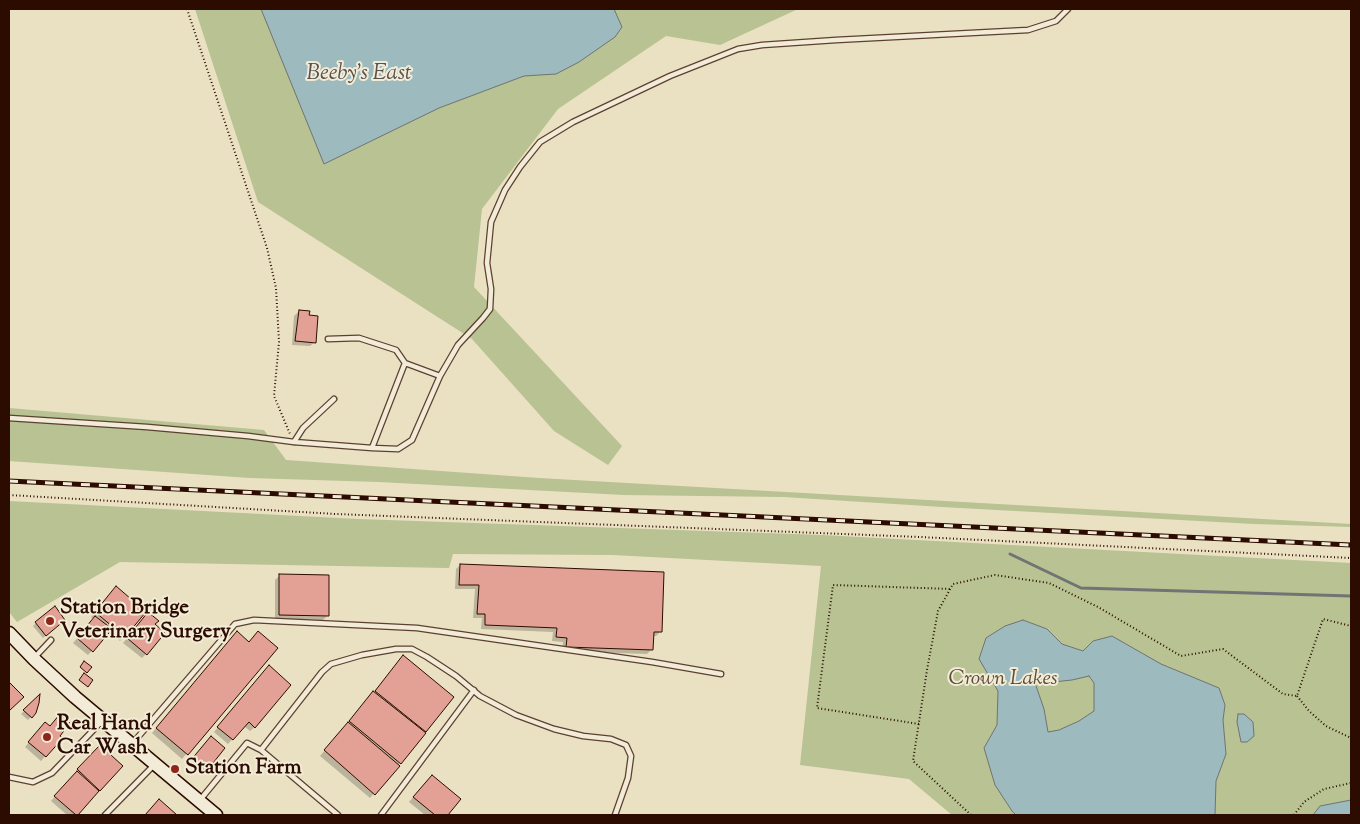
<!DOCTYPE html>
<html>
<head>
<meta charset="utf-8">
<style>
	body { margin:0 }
	#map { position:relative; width:1360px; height:824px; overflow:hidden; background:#eae0c2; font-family:"Sorts Mill Goudy",serif }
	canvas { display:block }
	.frame { position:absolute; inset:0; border:10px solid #2c0b00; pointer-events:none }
</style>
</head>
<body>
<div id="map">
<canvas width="1360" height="824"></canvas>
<div class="frame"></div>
</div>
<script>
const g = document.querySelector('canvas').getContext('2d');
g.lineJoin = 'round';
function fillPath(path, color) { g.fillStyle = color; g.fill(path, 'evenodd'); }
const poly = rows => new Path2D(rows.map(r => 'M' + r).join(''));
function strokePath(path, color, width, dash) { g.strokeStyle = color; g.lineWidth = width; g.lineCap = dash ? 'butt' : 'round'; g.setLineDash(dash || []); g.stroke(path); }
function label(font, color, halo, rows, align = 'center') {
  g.font = font + ' "Sorts Mill Goudy",serif'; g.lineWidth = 4; g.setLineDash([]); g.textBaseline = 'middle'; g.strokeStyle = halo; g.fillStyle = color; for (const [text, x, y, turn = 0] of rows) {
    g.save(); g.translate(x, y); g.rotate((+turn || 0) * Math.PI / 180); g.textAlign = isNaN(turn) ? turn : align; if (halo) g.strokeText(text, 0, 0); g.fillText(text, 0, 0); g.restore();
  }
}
fillPath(poly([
	[195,9,798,9,720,45,666,36,558,109,482,209,474,287,622,446,608,465,554,431,472,339,258,202],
	[9,408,264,430,286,460,539,478,1351,524,1351,527,1254,524,942,507,784,497,624,495,379,482,250,478,9,461],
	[9,501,358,519,822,535,1351,563,1351,815,952,815,909,779,800,765,821,566,613,555,453,554,449,568,120,562,17,622,9,612]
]), '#b8c292');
const water = poly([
	[261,9,614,9,622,27,615,37,579,62,556,74,524,76,439,108,324,164,261,9],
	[1023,620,1047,629,1062,644,1083,651,1093,641,1112,636,1161,664,1219,688,1225,705,1223,720,1226,754,1216,781,1215,815,1016,815,1012,811,995,785,984,748,997,725,998,691,979,659,986,638,1005,626,1023,620],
	[1089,676,1094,683,1094,711,1079,721,1059,730,1048,732,1044,709,1035,683,1042,679,1053,682,1072,680,1089,676],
	[1238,714,1244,714,1253,722,1254,736,1247,742,1241,742,1237,722,1238,714],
	[1351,800,1351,815,1313,815,1320,806,1351,800]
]);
fillPath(water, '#9dbabe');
strokePath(water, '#707472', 1);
fillPath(poly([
	[299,311,315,342,310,346,292,345,294,316],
	[460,565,661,631,656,636,652,636,651,650,647,654,562,651,563,642,552,641,553,632,481,629,482,618,473,618,475,589,455,589,456,569],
	[280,575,328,615,323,620,275,619,275,580],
	[112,592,145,612,120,641,109,631,88,655,73,643,94,619,91,617],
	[144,618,154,625,146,654,142,658,123,643],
	[63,620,43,638,33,626,36,623],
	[233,637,249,643,276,648,182,759,152,733],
	[399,662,453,697,400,763,370,798,320,756],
	[264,672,255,727,250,731,244,726,228,744,214,732],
	[38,697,35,712,28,720,21,714],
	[41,728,61,738,41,761,25,747],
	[206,742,205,771,201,775,188,765],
	[95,751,121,766,76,815,67,815,51,801],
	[427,781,459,799,446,815,425,815,409,802]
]), '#0003');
strokePath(poly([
	[1010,554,1081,588,1351,596]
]), '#707472', 3);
const building = poly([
	[299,310,310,311,309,315,318,316,316,343,295,341,299,310],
	[460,564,664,572,662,632,654,632,653,650,566,647,567,638,556,637,557,628,485,625,485,614,477,614,479,585,459,585,460,564],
	[279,574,329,575,329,616,279,615,279,574],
	[116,586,146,612,125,637,95,612,116,586],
	[55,606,65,620,46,636,35,622,55,606],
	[148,612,159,621,155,624,165,633,147,655,127,638,148,612],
	[95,616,112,629,93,652,77,638,95,616],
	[237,631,249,642,258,631,278,648,188,755,156,728,237,631],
	[403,655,454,697,426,732,375,691,403,655],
	[84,661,92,667,87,673,80,667,84,661],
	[269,665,291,685,255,728,249,722,233,740,217,727,269,665],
	[84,673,93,680,88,687,79,680,84,673],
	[9,682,24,697,9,711,9,682],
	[373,691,426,733,401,764,349,721,373,691],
	[40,694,39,703,36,713,32,718,23,710,40,694],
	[60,714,70,723,60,736,63,738,46,757,28,742,45,722,50,726,60,714],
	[348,722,400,766,375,795,324,750,348,722],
	[211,736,225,748,206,772,191,760,211,736],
	[100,745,123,766,100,791,77,769,100,745],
	[77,771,99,791,78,815,76,815,54,796,77,771],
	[432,775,461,799,448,815,435,815,413,797,432,775],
	[159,799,177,815,145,815,159,799]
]);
fillPath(building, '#e3a196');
strokePath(building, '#2c0b00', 1);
const lane = poly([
	[328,339,359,338,396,350,405,363],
	[440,376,458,345,483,318,490,309,491,289,487,263,491,222,505,190,520,167,540,142,573,122,670,76,738,49,762,45,836,40,1028,30,1056,21,1068,9],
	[9,418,147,427,248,436,294,442,372,448,398,449,412,440,440,376,405,363,372,448],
	[294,442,303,428,334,399],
	[35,657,51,640],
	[132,744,235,624,254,620,417,628,652,662,721,674],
	[261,750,338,815],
	[9,777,33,782,52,773,102,721],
	[200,800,247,743,261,750,322,672,331,664,362,655,396,649,412,649,427,657,456,676,480,696,516,715,554,729,583,736,611,739,626,745,631,756,628,778,615,815],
	[105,815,155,764],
	[381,815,474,690]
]);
const secondary = poly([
	[9,633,34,659,75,697,216,815]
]);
strokePath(lane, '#5c4030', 7);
strokePath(secondary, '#2c0b00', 15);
strokePath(poly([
	[187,9,267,248,276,288,279,342,274,396,290,434],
	[9,495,336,514,920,537,1351,558],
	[1297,696,1309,711,1326,726,1351,738],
	[919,724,817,708,833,585,951,589],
	[971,815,913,761,927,670,938,611,953,584,995,575,1049,583,1098,607,1181,656,1223,649,1283,694,1297,696,1323,619,1351,626],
	[1294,815,1304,802,1324,789,1351,783]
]), '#2c0b00', 2, [1, 2.5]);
strokePath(lane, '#f1ebd7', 4.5);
strokePath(secondary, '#f1ebd7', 12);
const rail = poly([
	[9,481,1351,545]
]);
strokePath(rail, '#2c0b00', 5);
strokePath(rail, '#f1ebd7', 3, [9]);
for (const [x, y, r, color] of [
	[50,621,5,"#8f2418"],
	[47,737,5,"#8f2418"],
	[175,769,5,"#8f2418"]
]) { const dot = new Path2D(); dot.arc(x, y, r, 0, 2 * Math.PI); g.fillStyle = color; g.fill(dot); strokePath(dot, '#f1ebd7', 2); }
label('bold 21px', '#2c0b00', '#f1ebd7', [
	["Station Bridge",60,609],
	["Veterinary Surgery",60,633],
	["Real Hand",57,725],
	["Car Wash",57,749],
	["Station Farm",185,769]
], 'left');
label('italic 21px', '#5d4b33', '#f1ebd7', [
	["Crown Lakes",1003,680]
]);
label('italic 22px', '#59514c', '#f1ebd7', [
	["Beeby's East",359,75]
]);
</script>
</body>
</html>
